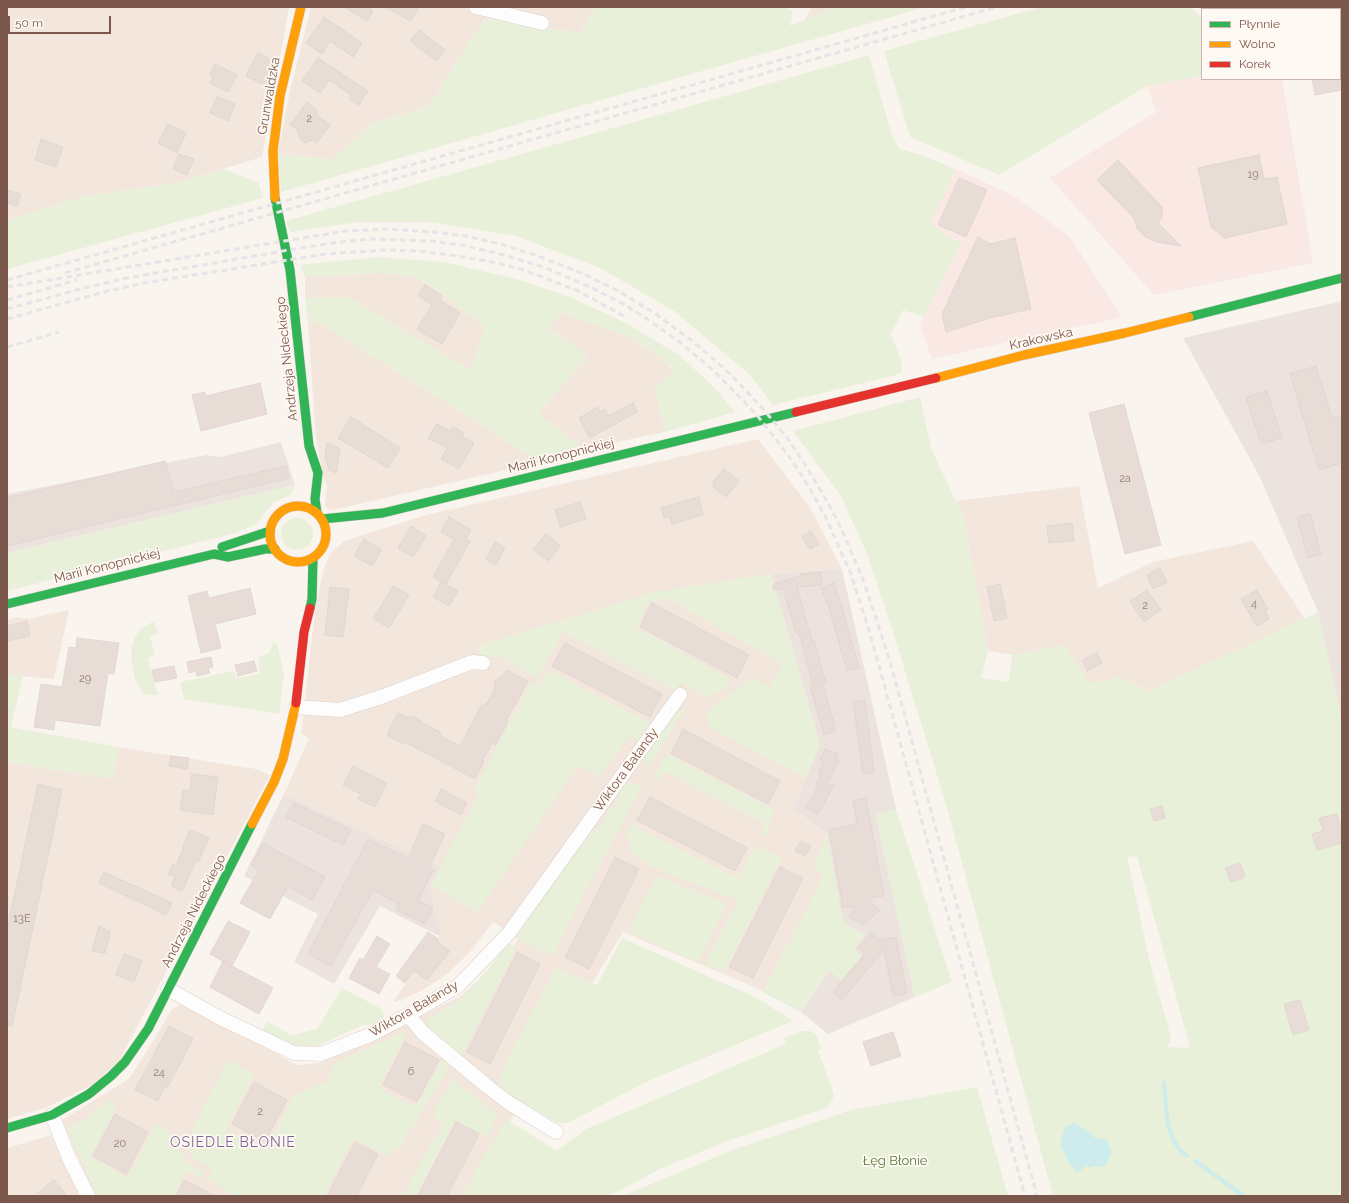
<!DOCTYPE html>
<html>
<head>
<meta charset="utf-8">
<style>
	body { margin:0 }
	#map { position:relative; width:1349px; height:1203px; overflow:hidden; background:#faf4ef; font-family:Raleway,sans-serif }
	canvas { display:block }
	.frame { position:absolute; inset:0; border:8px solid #7c574b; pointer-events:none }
	.legend { position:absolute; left:1201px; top:8px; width:140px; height:72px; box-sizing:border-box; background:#fff9f3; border:1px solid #cbb8b0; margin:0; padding:5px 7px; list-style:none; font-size:12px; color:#7c574b }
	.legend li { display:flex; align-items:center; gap:8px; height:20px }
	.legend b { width:20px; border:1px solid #cbb8b0 }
	.scale { position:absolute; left:8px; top:16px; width:103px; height:18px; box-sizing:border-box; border:2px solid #7c574b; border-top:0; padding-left:5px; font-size:12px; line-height:14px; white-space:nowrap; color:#7c574b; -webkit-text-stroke:3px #fff9f3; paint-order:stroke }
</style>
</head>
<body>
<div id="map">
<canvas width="1349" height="1203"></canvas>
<div class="frame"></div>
<ul class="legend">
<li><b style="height:5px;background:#30b455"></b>Płynnie</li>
<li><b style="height:5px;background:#ff9f0a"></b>Wolno</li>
<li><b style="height:5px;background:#e5322d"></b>Korek</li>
</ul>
<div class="scale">50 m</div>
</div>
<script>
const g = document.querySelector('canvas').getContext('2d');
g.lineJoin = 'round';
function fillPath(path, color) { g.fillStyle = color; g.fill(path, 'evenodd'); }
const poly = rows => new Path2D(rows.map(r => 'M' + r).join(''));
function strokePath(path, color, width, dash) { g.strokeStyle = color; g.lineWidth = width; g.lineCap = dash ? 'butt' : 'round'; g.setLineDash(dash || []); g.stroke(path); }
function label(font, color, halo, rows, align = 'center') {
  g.font = font + ' Raleway,sans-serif'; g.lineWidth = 3.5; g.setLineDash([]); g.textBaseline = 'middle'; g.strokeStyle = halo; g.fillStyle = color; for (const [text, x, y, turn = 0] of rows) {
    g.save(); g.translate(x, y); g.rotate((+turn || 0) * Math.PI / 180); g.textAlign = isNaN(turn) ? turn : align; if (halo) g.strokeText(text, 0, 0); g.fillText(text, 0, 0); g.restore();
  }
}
fillPath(poly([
	[7,7,289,7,262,157,177,183,86,196,7,220],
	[311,7,597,7,579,33,485,19,428,107,373,123,332,160,278,153,290,91],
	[812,7,836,7,804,21],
	[384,273,420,278,486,328,470,370,349,298,335,297,305,299,305,277],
	[561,312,628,336,665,361,674,371,655,386,665,432,584,449,538,414,588,356,550,329],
	[319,322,540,462,346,507,328,510,325,506,327,485,323,478,316,438,308,324],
	[758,439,809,506,842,569,771,574,820,744,793,810,827,833,862,956,829,971,801,1012,750,985,623,932,465,1196,94,1196,62,1120,129,1079,155,1038,172,1009,180,1005,194,1009,297,1065,319,1063,388,1032,461,996,499,962,520,938,493,922,469,953,447,974,421,991,395,1002,394,1000,438,939,442,930,433,908,431,885,441,867,284,794,309,738,301,734,315,610,324,568,331,553,344,541,426,515],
	[1079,486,1098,588,1153,562,1253,541,1305,619,1149,691,1119,677,1090,685,1064,645,1012,655,988,651,964,519,956,501],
	[69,610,54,679,7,675,7,620,17,617,28,619],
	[118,747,256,769,270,775,119,1061,92,1085,45,1108,7,1119,7,762,113,779],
	[51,1135,85,1196,7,1196,7,1148]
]), '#f3e6dd');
fillPath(poly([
	[1202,76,1202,79,1282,79,1313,263,1154,295,1050,178,1156,112,1147,86],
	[956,169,1016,197,1070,237,1122,317,932,359,920,325,961,244,930,223]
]), '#f9e8e3');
fillPath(poly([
	[1342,301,1342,722,1318,612,1260,477,1183,338],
	[281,442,295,485,7,553,7,494,206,455,220,457],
	[842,569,896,809,876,815,915,997,828,1034,801,1012,829,971,862,956,847,945,827,833,793,810,820,744,771,574],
	[284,794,441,867,431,885,433,908,442,930,439,936,380,906,334,984,294,962,318,914,244,876]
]), '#ece3de');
fillPath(poly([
	[597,7,785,7,793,12,790,26,836,7,926,7,281,192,278,153,332,160,373,123,428,107,485,19,579,33],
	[1041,7,1191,7,1202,19,1202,76,1147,86,999,175,910,137,884,51],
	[869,55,893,139,900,149,921,155,956,169,930,223,961,244,924,317,903,310,891,334,902,363,902,372,896,375,773,405,751,376,674,311,600,268,516,236,428,222,358,222,291,232,286,221],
	[224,169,259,183,263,198,7,269,7,220,86,196,177,183],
	[379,257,443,262,517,279,570,297,626,323,679,355,712,385,735,412,665,432,655,386,674,370,665,361,628,336,561,312,550,329,588,356,538,414,584,449,540,462,319,322,308,324,305,299,335,297,349,298,470,370,486,328,420,278,384,273,305,277,300,265],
	[920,397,931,448,964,519,988,651,981,678,1009,682,1012,655,1064,645,1090,684,1119,677,1149,691,1318,612,1342,722,1342,1196,1053,1196,945,801,892,629,867,554,841,496,793,431],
	[1137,856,1190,1047,1190,1048,1167,1047,1171,1038,1150,963,1127,857],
	[295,485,294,489,290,495,274,502,256,524,236,533,7,591,7,553],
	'281 534a16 16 0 1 1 32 0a16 16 0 1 1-32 0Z',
	[771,574,820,744,806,778,715,730,708,724,706,716,709,708,752,679,770,687,782,664,667,598,648,603,636,627,732,680,726,688,706,697,681,683,676,691,563,632,537,678,498,656,483,660,477,646,660,591],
	[154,621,158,633,150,637,155,655,148,658,158,695,149,695,144,694,135,679,131,659,132,646,135,636,142,628],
	[273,643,277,643,284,674,279,714,184,699,180,682,234,671,237,678,260,674,258,658,269,653],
	[548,669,652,724,639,743,629,737,599,777,579,765,477,912,431,885,479,794,474,792,531,682,539,686],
	[7,675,23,676,11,727,118,747,113,779,7,762],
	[678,708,685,711,677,721,650,765,642,761,645,755],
	[667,753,774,810,766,836,760,833,765,824,664,771,659,780,654,777],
	[632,782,642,785,552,956,513,936,589,831,595,831,620,797,616,793,623,785],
	[896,809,952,982,915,997,876,815],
	[632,824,737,878,755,846,782,857,725,972,705,964,738,900,652,867,627,850,631,841,624,837],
	[827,833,843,922,866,934,854,950,862,956,841,980,829,971,801,1012,764,993,767,984,823,876,813,867],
	[657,876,727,904,698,962,628,932],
	[622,938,757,998,793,1021,646,1082,568,1123,558,1123,503,1092,498,1086,503,1068,556,968,597,985],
	[508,943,517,948,461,1056,435,1038,426,1021,465,996,493,963],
	[342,988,378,1007,385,1014,383,1021,377,1024,363,1025,317,1046,296,1046,273,1039,262,1032,267,1021,291,1035,317,1029],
	[802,1031,811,1031,817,1035,821,1049,818,1051,834,1094,832,1101,826,1108,724,1142,658,1170,609,1196,461,1196,506,1119,557,1151,586,1129,786,1044,784,1038],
	[402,1033,406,1035,379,1089,415,1107,443,1058,450,1066,447,1071,400,1148,387,1155,353,1139,324,1196,232,1196,208,1178,211,1173,208,1166,195,1159,187,1147,200,1113,229,1060,255,1075,226,1130,264,1152,293,1096,328,1081,334,1063],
	[453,1080,498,1114,487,1137,456,1120,415,1196,402,1196,443,1123,433,1117,437,1106],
	[977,1087,1008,1196,623,1196,732,1150,851,1110],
	[109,1100,117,1105,90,1157,127,1177,155,1124,168,1131,188,1164,205,1172,201,1178,187,1171,174,1196,97,1196,67,1128,87,1118]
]), '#e9f0d9');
fillPath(poly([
	[1075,1123,1091,1133,1095,1138,1107,1139,1112,1153,1105,1166,1100,1167,1094,1166,1089,1168,1087,1165,1077,1173,1068,1161,1060,1144,1063,1133,1067,1126]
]), '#cfecec');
strokePath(poly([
	[1164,1083,1168,1126,1173,1139,1180,1150,1187,1156],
	[1195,1161,1244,1196]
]), '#cfecec', 4);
const building = poly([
	[344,7,368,7,373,11,367,21,344,7],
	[385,7,419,7,411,21,385,7],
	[324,17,362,43,353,57,330,41,322,54,306,43,324,17],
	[419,30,445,50,437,61,410,41,419,30],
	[258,53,276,62,274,70,266,86,246,76,258,53],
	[318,58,368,91,359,105,349,99,351,95,329,80,320,93,302,81,318,58],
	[215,64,237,75,228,92,210,83,213,76,210,74,215,64],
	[1312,79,1342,79,1342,90,1315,95,1312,79],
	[217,97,235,104,228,121,210,113,217,97],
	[307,102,318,111,316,114,330,125,316,143,312,140,305,143,300,139,297,129,290,125,307,102],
	[168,124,186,133,177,153,158,143,168,124],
	[41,139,63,147,56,167,35,160,41,139],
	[179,154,194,159,187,175,173,169,179,154],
	[1259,155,1264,179,1277,177,1287,224,1225,238,1211,227,1198,168,1259,155],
	[1118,160,1162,207,1162,216,1158,223,1181,246,1157,242,1144,236,1137,228,1134,218,1097,180,1118,160],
	[959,178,987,190,966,237,938,225,959,178],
	[7,190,21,194,17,206,7,203,7,190],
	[978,237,990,244,1015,238,1031,309,990,318,946,332,942,314,978,237],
	[425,285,442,296,440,300,460,313,442,344,417,329,432,305,418,295,425,285],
	[1316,366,1332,418,1342,415,1342,463,1319,470,1290,374,1316,366],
	[260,383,267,414,201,431,192,395,205,392,206,396,260,383],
	[1267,391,1282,438,1261,444,1246,397,1267,391],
	[633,403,637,412,590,438,579,418,598,407,600,412,605,409,608,416,633,403],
	[1124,404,1161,545,1125,554,1089,413,1124,404],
	[351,417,400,448,388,468,338,438,351,417],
	[437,424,450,431,453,426,464,433,462,436,474,443,459,469,441,459,447,448,428,438,437,424],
	[327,443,340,449,336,473,329,470,325,457,327,443],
	[165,461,174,492,286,466,289,478,7,546,7,498,165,461],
	[724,469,739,481,726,497,713,487,713,482,724,469],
	[699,497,703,515,672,524,670,517,664,518,661,508,699,497],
	[580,502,586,519,560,527,555,510,580,502],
	[1310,513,1321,554,1308,558,1297,517,1310,513],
	[449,517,471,530,466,539,470,541,446,584,433,577,454,539,441,532,449,517],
	[1072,523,1074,541,1049,543,1047,526,1072,523],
	[411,526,426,536,413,557,398,548,411,526],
	[811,531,819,544,810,549,802,537,811,531],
	[546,534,560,546,548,561,533,549,546,534],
	[364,539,382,550,372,566,354,556,364,539],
	[495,542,505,548,496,565,486,559,495,542],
	[1160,568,1167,582,1153,589,1147,575,1160,568],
	[821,572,822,585,797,587,812,641,814,640,826,683,823,684,836,731,824,735,810,687,813,686,799,633,796,633,783,589,774,590,773,584,800,576,800,574,821,572],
	[441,582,458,591,449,606,433,597,441,582],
	[834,583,841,604,859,668,847,671,827,601,826,601,821,588,834,583],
	[1000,584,1007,618,994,621,987,587,1000,584],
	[393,586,409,595,389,628,373,619,393,586],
	[330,587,349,589,343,637,325,635,330,587],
	[250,588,256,614,215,624,221,648,201,653,188,596,207,591,209,598,250,588],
	[1147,590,1161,610,1144,622,1130,601,1147,590],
	[1257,590,1268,609,1265,611,1269,619,1257,626,1241,599,1257,590],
	[652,603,749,655,737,678,640,627,652,603],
	[27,621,30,636,7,641,7,626,27,621],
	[77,638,119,643,114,674,108,673,100,726,55,720,54,730,34,727,41,684,62,687,69,647,76,648,77,638],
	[565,643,662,694,650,717,552,666,565,643],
	[1097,653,1102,663,1087,671,1082,660,1097,653],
	[211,657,213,667,208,668,210,673,197,676,196,671,189,673,187,662,211,657],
	[254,661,257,671,238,676,235,665,254,661],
	[174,666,177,678,155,682,152,670,174,666],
	[507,670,528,681,506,721,508,722,495,745,492,743,482,761,484,762,475,779,405,742,404,744,387,735,398,713,406,717,414,717,435,730,438,730,441,736,460,746,481,706,487,703,494,690,495,681,504,675,507,670],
	[865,700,874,772,863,774,853,702,865,700],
	[683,729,780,781,768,804,671,753,683,729],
	[825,749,838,754,836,758,839,760,826,786,834,785,818,814,806,808,817,788,821,787,816,785,821,774,818,772,824,761,820,760,825,749],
	[171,756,189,758,187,769,169,766,171,756],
	[353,766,387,783,375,807,358,799,361,794,343,785,353,766],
	[192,774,218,777,213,815,180,810,183,790,190,791,192,774],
	[38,784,62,790,12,1026,7,1026,7,930,38,784],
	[441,789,467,803,461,815,435,801,441,789],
	[650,797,747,848,735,871,637,820,650,797],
	[866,798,884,896,868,898,879,911,863,925,849,917,856,906,843,908,829,830,857,824,853,801,866,798],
	[294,803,351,830,343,845,286,817,294,803],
	[1162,806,1165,818,1154,821,1150,809,1162,806],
	[1337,814,1342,832,1342,843,1317,850,1312,834,1323,831,1319,818,1337,814],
	[423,824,445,834,429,868,433,870,418,901,433,908,425,924,396,910,399,904,373,890,331,966,308,954,368,839,408,858,423,824],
	[190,830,209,838,198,862,196,861,182,891,171,886,175,877,168,874,173,864,176,866,184,846,183,846,190,830],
	[801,841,811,846,805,856,795,851,801,841],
	[263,843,325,877,312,900,288,886,270,919,240,903,259,870,251,865,263,843],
	[615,857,639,869,589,969,565,957,615,857],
	[1240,863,1245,875,1242,876,1243,878,1231,882,1225,868,1240,863],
	[780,867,803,878,753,978,729,967,780,867],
	[104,872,172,903,166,915,99,883,104,872],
	[228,921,250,932,232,966,210,954,228,921],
	[99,926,110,932,105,953,92,951,99,926],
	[428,932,438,939,437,941,450,951,427,980,414,971,405,983,396,976,428,932],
	[871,933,880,940,896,937,907,993,893,996,884,950,842,1000,833,992,865,954,858,948,871,933],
	[377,936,390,944,376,967,390,974,379,994,349,978,360,958,363,960,377,936],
	[517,952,540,964,490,1064,467,1052,517,952],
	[124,954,142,961,134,982,116,975,124,954],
	[223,961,273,988,259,1014,210,987,223,961],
	[1300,1000,1309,1030,1293,1035,1284,1004,1300,1000],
	[169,1026,193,1039,167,1088,165,1087,158,1101,135,1090,169,1026],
	[893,1032,901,1056,871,1066,863,1042,893,1032],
	[405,1042,439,1060,417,1102,383,1085,405,1042],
	[254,1082,287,1100,265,1142,232,1124,254,1082],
	[115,1114,148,1132,126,1174,93,1156,115,1114],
	[456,1122,479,1134,447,1196,418,1196,456,1122],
	[355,1142,378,1154,357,1196,327,1196,355,1142],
	[54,1180,67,1196,34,1196,54,1180],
	[184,1180,215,1196,176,1196,184,1180]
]);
fillPath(building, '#e7dcd6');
strokePath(building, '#e3d6d1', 1);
const street = poly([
	[476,7,542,23],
	[296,707,340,710,384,696,472,662,483,663],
	[168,989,220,1018,294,1053,321,1054,370,1035,408,1015,458,986,509,933,680,695],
	[408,1015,423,1033,488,1087,509,1103,556,1132],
	[52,1115,69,1158,88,1196]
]);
const fast = poly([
	[275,198,290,270,309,446,318,473,315,499,317,513],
	[1189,317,1342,278],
	[322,519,383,513,796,412],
	[222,547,270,531],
	[7,604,214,554,228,557,265,549,275,549],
	[310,608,312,599,313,558],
	[7,1128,52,1115,89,1094,111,1076,125,1062,148,1029,252,824]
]);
const slow = poly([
	[275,198,273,151,280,96,301,7],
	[936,378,1024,355,1125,333,1189,317],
	'270 534a28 28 0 1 1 56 0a28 28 0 1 1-56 0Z',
	[252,824,274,782,283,759,296,703]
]);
const jam = poly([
	[796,412,936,378],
	[296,703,304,632,310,608]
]);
strokePath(street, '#dad1cd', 15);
strokePath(fast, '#dad0cb', 10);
strokePath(slow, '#dad0cb', 10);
strokePath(jam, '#dad0cb', 10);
strokePath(street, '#fefdfd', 14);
strokePath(fast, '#30b455', 9);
strokePath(slow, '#ff9f0a', 9);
strokePath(jam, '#e5322d', 9);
strokePath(poly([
	[65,273,997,7],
	[7,280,966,7],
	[7,287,345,231,387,229,434,232,465,236,501,244,538,256,584,274,620,292,656,314,691,340,716,361,735,379,764,410,788,439,806,466,827,501,840,526,864,582,889,658,1037,1196],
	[7,300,77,280],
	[7,309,80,289,127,278,306,247,340,242,370,239,430,241,462,245,504,255,543,267,588,286,622,303,647,319,682,344,713,370,756,414,778,442,793,462,810,489,825,516,851,574,871,637,1025,1196],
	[7,319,100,293,144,283,325,254,384,250,418,251,451,255,492,262,521,269,576,290,624,316],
	[7,347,59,332]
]), '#e6e4e6', 3, [6, 4]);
label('11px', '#987a70', null, [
	["2",309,119],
	["19",1253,175],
	["2a",1125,479],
	["4",1254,604],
	["2",1145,606],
	["29",85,679],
	["13E",22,919],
	["6",411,1072],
	["24",159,1073],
	["2",260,1112],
	["20",120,1144]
]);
label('13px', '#7c574b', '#fff9f3', [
	["Grunwaldzka",269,96,-80],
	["Krakowska",1041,339,-13],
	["Andrzeja Nideckiego",287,359,-96],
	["Marii Konopnickiej",561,456,-14],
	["Marii Konopnickiej",107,566,-14],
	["Wiktora Bałandy",626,770,-54],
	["Andrzeja Nideckiego",194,911,-63],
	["Wiktora Bałandy",414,1009,-30]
]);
label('13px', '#587c3f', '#fff9f3', [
	["Łęg Błonie",895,1161]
]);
g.letterSpacing = '1px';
label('14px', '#7f6497', '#fff9f3', [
	["OSIEDLE BŁONIE",233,1143]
]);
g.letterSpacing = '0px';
</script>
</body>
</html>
